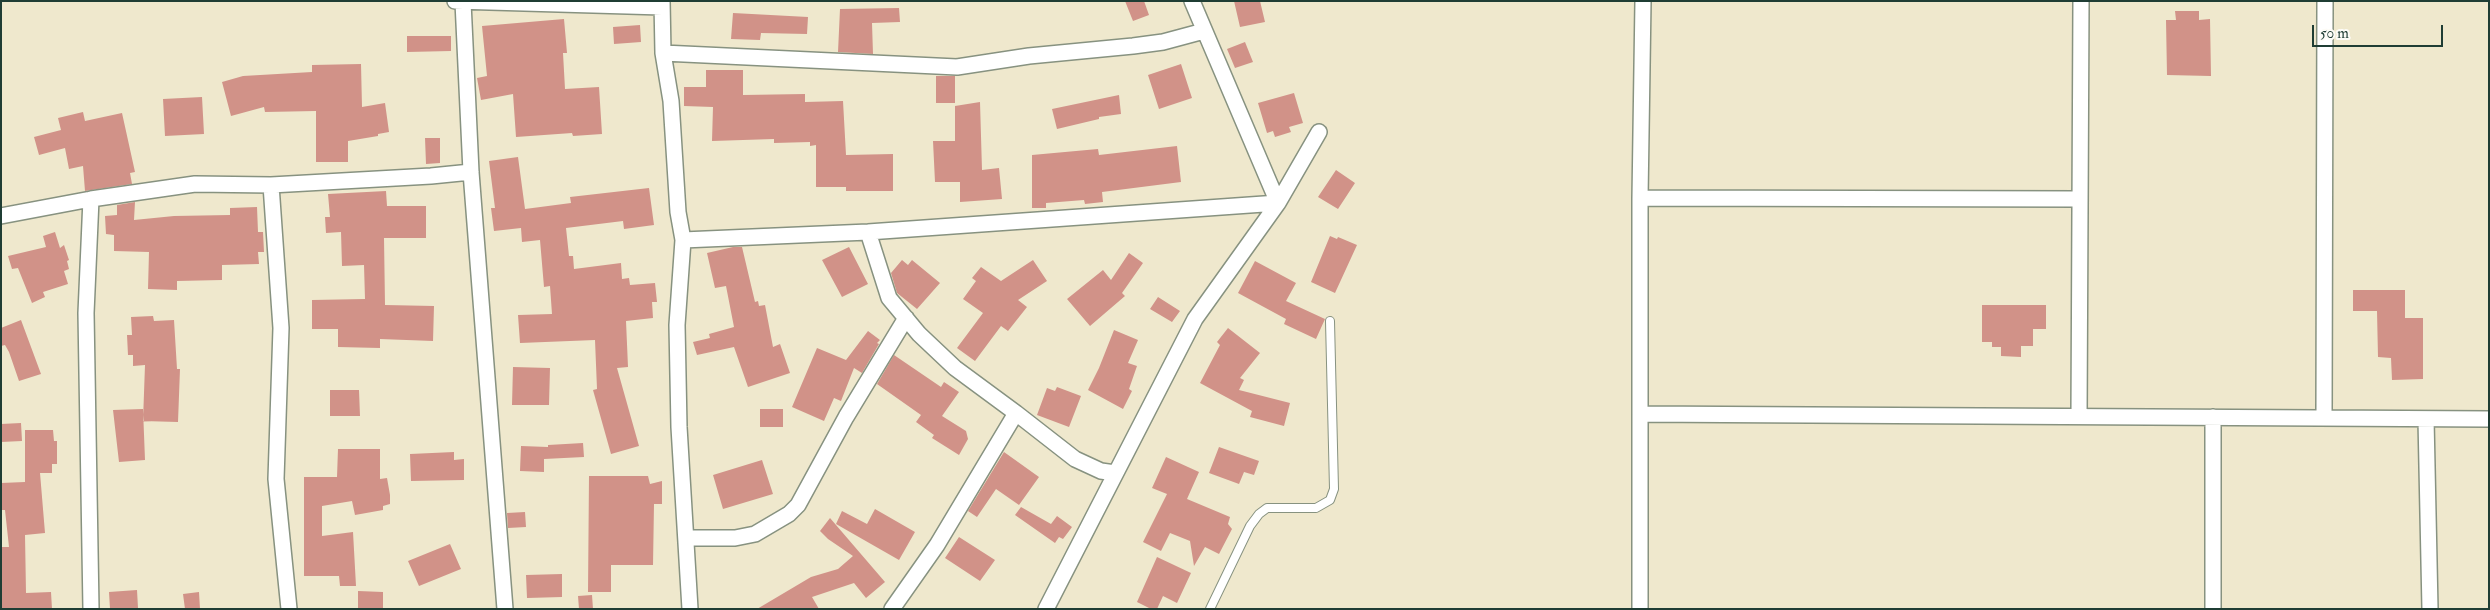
<!DOCTYPE html>
<html>
<head>
<meta charset="utf-8">
<style>
	body { margin:0 }
	#map { position:relative; width:2490px; height:610px; overflow:hidden; background:#efe8cd; font-family:"IM FELL Double Pica",serif }
	canvas { display:block }
	.frame { position:absolute; inset:0; border:2px solid #1f3d34; pointer-events:none }
	.scale { position:absolute; left:2312px; top:25px; width:131px; height:22px; box-sizing:border-box; border:2px solid #1f3d34; border-top:0; padding-left:6px; font-size:15px; line-height:18px; white-space:nowrap; color:#1f3d34; -webkit-text-stroke:4px #fdfcf7; paint-order:stroke }
</style>
</head>
<body>
<div id="map">
<canvas width="2490" height="610"></canvas>
<div class="frame"></div>
<div class="scale">50 m</div>
</div>
<script>
const g = document.querySelector('canvas').getContext('2d');
g.lineJoin = 'round';
function fillPath(path, color) { g.fillStyle = color; g.fill(path, 'evenodd'); }
const poly = rows => new Path2D(rows.map(r => 'M' + r).join(''));
function strokePath(path, color, width, dash) { g.strokeStyle = color; g.lineWidth = width; g.lineCap = dash ? 'butt' : 'round'; g.setLineDash(dash || []); g.stroke(path); }
fillPath(poly([
	[1125,1,1144,1,1149,15,1133,21],
	[1234,1,1260,1,1265,22,1240,27],
	[899,8,900,22,872,23,873,54,838,52,840,9],
	[2175,11,2199,11,2199,20,2210,19,2211,76,2167,75,2166,20,2176,20],
	[733,13,808,17,807,34,761,33,760,40,731,39],
	[564,19,567,53,563,53,565,89,599,87,602,134,573,136,572,133,516,137,513,94,481,100,477,78,487,76,482,26],
	[640,25,641,42,614,44,613,27],
	[407,36,451,36,451,51,407,52],
	[1245,42,1253,62,1235,68,1227,49],
	[361,64,362,107,385,103,389,132,378,134,378,136,348,141,348,162,316,162,316,111,265,112,264,107,231,116,222,82,243,76,312,72,312,65],
	[1181,64,1192,98,1159,109,1148,75],
	[706,70,743,70,743,95,805,94,805,102,843,101,846,155,893,154,893,191,846,191,846,187,816,187,816,145,810,146,810,142,774,143,774,139,712,141,713,107,684,106,684,87,706,87],
	[936,76,955,76,955,103,936,103],
	[1294,93,1303,123,1289,127,1291,132,1275,137,1273,131,1267,133,1258,103],
	[1119,95,1121,114,1099,117,1099,119,1057,129,1052,109],
	[202,97,204,134,165,136,163,99],
	[980,102,982,170,999,168,1002,199,960,202,960,182,935,182,933,141,955,141,955,106],
	[83,112,85,121,122,113,135,172,130,173,132,184,85,191,83,166,69,169,65,148,39,155,34,137,61,130,58,118],
	[425,138,440,138,440,163,426,164],
	[1177,146,1181,182,1102,192,1103,202,1085,204,1084,200,1046,203,1046,208,1032,208,1032,155,1098,149,1099,155],
	[518,157,525,209,571,203,570,197,649,188,654,225,624,229,623,221,566,228,569,256,573,256,574,269,621,263,622,279,629,278,630,285,655,283,657,302,652,302,653,318,626,321,628,367,617,368,639,446,611,454,593,390,597,389,595,340,520,343,518,315,552,314,550,286,544,287,540,240,522,242,521,228,494,231,491,208,495,208,489,161],
	[1336,170,1355,183,1338,209,1318,197],
	[386,191,387,206,426,206,426,238,384,238,385,305,434,306,433,341,380,339,380,348,338,347,338,329,312,329,312,300,365,299,364,265,342,266,341,232,326,233,325,217,330,217,328,194],
	[135,202,134,220,174,216,230,215,230,208,257,207,258,232,263,232,264,252,258,252,259,264,222,265,222,280,177,281,177,290,148,289,149,252,114,251,114,235,106,234,105,216,117,215,117,205],
	[55,232,60,248,64,245,69,260,67,261,69,269,64,271,68,284,43,292,45,297,32,303,18,268,12,269,8,256,46,247,43,236],
	[1330,236,1337,239,1338,237,1357,245,1335,293,1311,282],
	[733,247,742,247,755,302,758,301,759,306,765,305,773,347,780,344,790,373,748,387,734,347,697,355,693,342,710,338,709,334,734,327,726,286,715,288,707,253],
	[849,247,868,284,842,297,822,260],
	[1129,253,1143,263,1122,293,1125,296,1090,326,1067,299,1103,270,1111,280],
	[902,260,908,265,912,260,940,283,917,309,897,293,891,273],
	[1033,260,1047,281,1018,300,1027,307,1008,331,1001,326,975,361,957,348,983,313,963,299,976,281,972,278,981,267,1001,281],
	[1255,261,1296,283,1286,301,1325,319,1316,339,1284,324,1286,319,1238,293],
	[2353,290,2405,290,2405,318,2423,318,2423,379,2392,380,2391,358,2378,357,2377,311,2353,311],
	[1158,297,1180,311,1172,322,1150,309],
	[1982,305,2046,305,2046,329,2033,329,2033,346,2021,346,2021,357,2001,356,2001,347,1992,347,1992,342,1982,342],
	[153,316,154,321,174,320,177,369,180,369,178,422,143,421,145,365,133,366,133,355,128,355,127,335,132,335,131,317],
	[21,320,41,374,19,381,9,352,5,345,1,346,1,328],
	[1228,328,1260,353,1240,378,1244,380,1239,390,1290,403,1284,426,1250,417,1252,411,1200,383,1220,345,1217,342],
	[1114,330,1138,340,1128,363,1137,366,1129,389,1132,391,1123,409,1088,390,1099,368],
	[868,331,880,340,877,343,879,344,862,373,854,368,841,401,834,398,824,421,792,407,817,348,846,360],
	[894,355,941,387,944,382,959,392,942,416,966,431,968,439,959,455,932,438,934,435,916,422,921,415,877,384],
	[513,367,550,368,549,405,512,405],
	[1057,387,1081,396,1069,427,1037,415,1047,388,1055,391],
	[330,390,359,390,360,416,330,416],
	[143,409,145,460,119,462,113,410],
	[760,409,783,409,783,427,760,427],
	[21,423,22,441,1,442,1,424],
	[25,430,53,430,54,441,57,441,57,464,52,464,52,473,40,473,45,533,25,535,26,593,51,592,52,609,1,609,1,547,9,547,5,510,1,510,1,483,25,482],
	[583,443,584,457,544,459,544,472,520,471,521,446,548,447,548,445],
	[1219,447,1259,461,1254,475,1244,472,1239,484,1209,473],
	[338,449,380,449,380,479,387,478,390,495,390,504,383,506,383,510,355,515,352,501,322,506,322,536,353,532,356,586,340,586,339,576,304,576,304,477,337,477],
	[454,452,454,460,464,459,464,480,411,481,410,454],
	[1004,452,1039,477,1019,505,996,489,977,517,968,511],
	[1166,457,1199,472,1187,499,1230,517,1228,524,1232,529,1219,554,1205,547,1194,566,1190,541,1170,533,1161,551,1143,542,1167,494,1152,488],
	[762,460,773,494,723,509,713,475],
	[589,476,648,476,650,484,662,481,662,504,654,504,653,565,611,565,611,592,588,592],
	[1021,507,1051,524,1057,516,1072,527,1063,539,1059,537,1055,543,1015,515],
	[875,509,915,532,899,560,836,524,842,511,867,524],
	[525,512,526,527,508,528,507,513],
	[830,518,885,582,866,598,854,583,812,597,819,609,757,609,811,577,838,569,853,556,828,539,820,531],
	[959,537,995,560,980,581,945,558],
	[450,544,461,569,419,586,408,561],
	[1157,557,1191,573,1177,603,1163,596,1157,609,1151,609,1137,602],
	[562,574,562,597,527,598,526,575],
	[137,590,138,608,110,609,109,592],
	[358,591,383,592,383,609,358,609],
	[199,592,200,609,185,609,183,594],
	[592,595,593,609,579,609,578,596]
]), '#d19288');
const lane = poly([
	[1210,609,1250,526,1259,514,1267,508,1316,508,1330,500,1334,489,1330,321]
]);
const street = poly([
	[455,1,662,7],
	[662,1,663,53,671,101,678,212,683,240,677,325,679,427,690,609],
	[463,2,471,172,505,609],
	[663,53,957,67,1029,56,1133,46,1163,42,1204,31],
	[271,185,281,328,276,479,289,609],
	[1640,198,2079,199],
	[91,199,86,313,91,609],
	[1,216,91,199,195,184,271,185,431,176,471,172],
	[868,232,889,298,919,334,955,368,1016,413,937,545,892,609],
	[683,240,868,232,1278,203,1192,1],
	[1016,413,1075,459,1101,471,1115,473],
	[1640,414,2489,419],
	[2079,416,2081,1],
	[2213,417,2213,609],
	[2324,418,2325,1],
	[2426,419,2430,609],
	[686,538,735,538,755,534,789,514,798,505,846,417,906,318],
	[1046,609,1195,319,1278,203,1319,132],
	[1640,609,1640,198,1643,1]
]);
strokePath(lane, '#879280', 10);
strokePath(street, '#879280', 18);
strokePath(lane, '#fff', 8);
strokePath(street, '#fff', 15);
</script>
</body>
</html>
